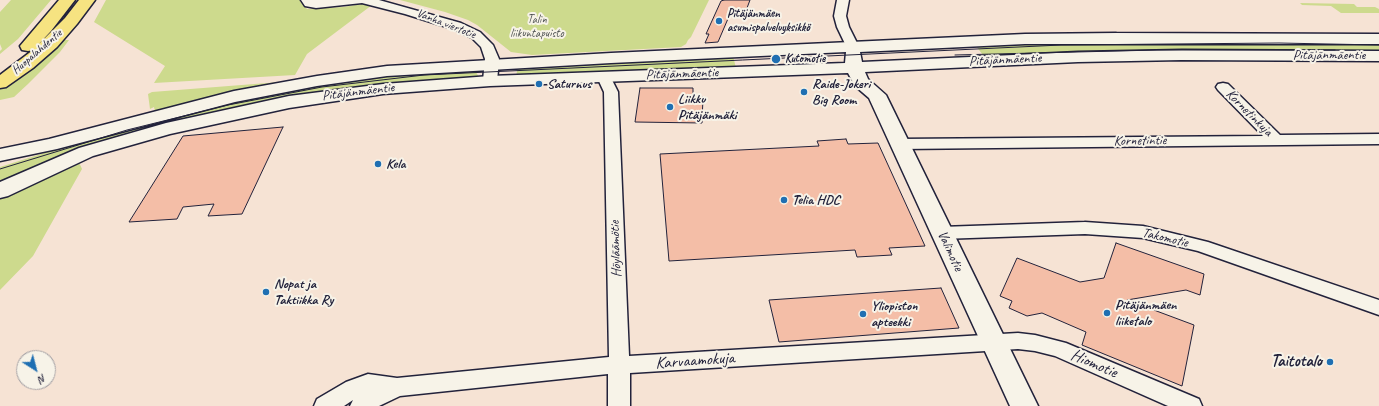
<!DOCTYPE html>
<html>
<head>
<meta charset="utf-8">
<style>
	body { margin:0 }
	#map { position:relative; width:1379px; height:406px; overflow:hidden; background:#f6e3d4; font-family:Caveat,sans-serif }
	canvas { display:block }
	.north { position:absolute; left:16px; top:350px; width:40px; height:40px; box-sizing:border-box; background:#f7f3e8; border:1px solid #a29fa3; border-radius:50%; rotate:144deg; font-size:11px; font-weight:700; line-height:16px; text-align:center; color:#22223b }
	.north::after { content:''; display:block; margin:auto; width:14px; height:18px; background:#1f6fb2; clip-path:polygon(50% 0,100% 100%,50% 72%,0 100%) }
</style>
</head>
<body>
<div id="map">
<canvas width="1379" height="406"></canvas>
<div class="north">N</div>
</div>
<script>
const g = document.querySelector('canvas').getContext('2d');
g.lineJoin = 'round';
function fillPath(path, color) { g.fillStyle = color; g.fill(path, 'evenodd'); }
const poly = rows => new Path2D(rows.map(r => 'M' + r).join(''));
function strokePath(path, color, width, dash) { g.strokeStyle = color; g.lineWidth = width; g.lineCap = dash ? 'butt' : 'round'; g.setLineDash(dash || []); g.stroke(path); }
function label(font, color, halo, rows, align = 'center') {
  g.font = font + ' Caveat,sans-serif'; g.lineWidth = 4; g.setLineDash([]); g.textBaseline = 'middle'; g.strokeStyle = halo; g.fillStyle = color; for (const [text, x, y, turn = 0] of rows) {
    g.save(); g.translate(x, y); g.rotate((+turn || 0) * Math.PI / 180); g.textAlign = isNaN(turn) ? turn : align; if (halo) g.strokeText(text, 0, 0); g.fillText(text, 0, 0); g.restore();
  }
}
fillPath(poly([
	[11,0,51,0,18,39,0,54,0,51,2,49,0,44,0,12],
	[106,0,300,0,307,9,343,7,362,4,372,5,307,54,295,75,154,83,165,66,94,22],
	[400,0,709,0,691,37,688,40,686,44,681,47,532,55,511,52,477,25,468,20,445,12],
	[1300,3,1354,4,1357,7,1375,7,1379,9,1379,13,1341,13,1331,6,1302,5],
	[62,40,69,40,60,52,28,84,14,97,0,100,0,89],
	[1379,42,1379,53,986,59,976,46,1035,43],
	[733,56,736,68,516,77,518,65],
	[474,69,479,77,164,127,0,186,0,167,95,137,230,100,367,76],
	[280,82,279,84,155,112,154,107,150,109,148,94,152,92],
	[78,160,82,169,33,256,0,290,0,196]
]), '#cdda8d');
const building = poly([
	[724,0,750,0,744,16,730,14,718,42,705,43,709,34,706,34,721,1,724,0],
	[640,88,693,88,693,97,703,97,702,123,635,122,640,88],
	[283,127,242,214,208,216,214,204,183,207,177,219,129,222,183,136,283,127],
	[846,139,848,144,878,143,925,246,889,248,892,255,857,257,855,250,669,261,660,154,819,146,817,141,846,139],
	[1116,243,1204,274,1200,295,1186,290,1127,300,1194,325,1182,386,1082,345,1086,332,1042,313,1027,316,1009,308,1012,301,1000,296,1017,258,1080,282,1104,278,1116,243],
	[941,288,959,328,779,342,769,300,941,288]
]);
fillPath(building, '#f4bea7');
strokePath(building, '#22223b', 1);
const street = poly([
	[301,0,379,0,461,23,480,32,493,45,499,59,497,81,495,84,490,85,485,84,483,81,485,59,481,47,472,38,453,29,405,14,362,3,316,8,305,6,301,0],
	[837,0,849,0,846,16,849,27,859,47,858,50,848,50,837,27,834,16,837,0],
	[604,73,609,74,618,92,629,356,1018,333,1035,335,1066,343,1199,399,1202,406,1168,406,1055,356,1035,351,1018,349,630,373,630,406,608,406,608,374,400,396,379,406,350,406,353,400,344,406,314,406,317,399,346,382,368,374,397,378,609,357,604,92,597,77,599,74,604,73],
	[1223,83,1228,84,1280,135,1379,134,1379,144,900,149,895,147,892,144,895,141,900,139,1263,136,1218,90,1216,87,1218,84,1223,83],
	[1085,222,1143,226,1208,242,1379,300,1379,315,1198,251,1143,238,1085,234,941,239,935,237,932,233,935,229,941,227,1085,222]
]);
const secondary = poly([
	[1116,33,1379,34,1379,44,1025,44,860,52,862,62,1078,52,1182,50,1379,51,1379,61,1182,60,1078,62,865,72,868,79,886,95,1038,406,1010,406,869,98,855,86,848,73,490,86,383,94,289,108,170,134,93,156,8,196,0,198,0,182,79,148,166,123,289,96,383,84,490,76,845,63,846,52,611,63,387,76,317,86,235,102,57,149,0,161,0,149,49,139,234,91,317,76,387,66,611,53,1025,34,1116,33]
]);
const primary = poly([
	[59,0,75,0,51,31,36,47,65,18,79,0,95,0,77,24,57,47,33,68,6,87,0,88,0,75,33,50,28,51,22,50,20,46,59,0]
]);
strokePath(street, '#22223b', 3);
strokePath(secondary, '#22223b', 3);
strokePath(primary, '#22223b', 3);
fillPath(street, '#f7f3e8');
fillPath(secondary, '#f7f3e8');
fillPath(primary, '#f6e381');
strokePath(poly([
	[955,55,1157,50,1335,50],
	[0,169,127,130,228,105,322,87,424,75,1061,45,1279,43,1379,45]
]), '#22223b', 1);
for (const [x, y, r, color] of [
	[719,21,4,"#1f6fb2"],
	[776,59,5,"#1f6fb2"],
	[539,84,4,"#1f6fb2"],
	[804,92,4,"#1f6fb2"],
	[670,107,4,"#1f6fb2"],
	[378,164,4,"#1f6fb2"],
	[784,200,4,"#1f6fb2"],
	[266,292,4,"#1f6fb2"],
	[1107,313,4,"#1f6fb2"],
	[863,314,4,"#1f6fb2"],
	[1330,362,4,"#1f6fb2"]
]) { const dot = new Path2D(); dot.arc(x, y, r, 0, 2 * Math.PI); g.fillStyle = color; g.fill(dot); strokePath(dot, '#f7f3e8', 1.5); }
label('bold 12px', '#22223b', '#f7f3e8', [
	["Pitäjänmäen",727,14],
	["asumispalveluyksikkö",727,28],
	["Kutomotie",785,59]
], 'left');
label('12px', '#4d5050', '#f7f3e8', [
	["Talin",537,20],
	["liikuntapuisto",537,34]
]);
label('12px', '#22223b', '#f7f3e8', [
	["Vanha viertotie",446,24,21],
	["Huopalahdentie",37,52,-41]
]);
label('14px', '#22223b', '#f7f3e8', [
	["Pitäjänmäentie",1329,55],
	["Pitäjänmäentie",1005,60,-3],
	["Pitäjänmäentie",682,74,-2],
	["Pitäjänmäentie",358,92,-7],
	["Kornetinkuja",1249,113,45],
	["Kornetintie",1140,141,-1],
	["Takomotie",1165,238,13],
	["Höyläämötie",616,249,-92],
	["Valimotie",950,251,65]
]);
label('bold 14px', '#22223b', '#f7f3e8', [
	["Saturnus",547,84],
	["Raide-Jokeri",812,84],
	["Big Room",812,100],
	["Liikku",678,99],
	["Pitäjänmäki",678,115],
	["Kela",386,164],
	["Telia HDC",792,200],
	["Nopat ja",274,284],
	["Taktiikka Ry",274,300],
	["Pitäjänmäen",1115,305],
	["liiketalo",1115,321],
	["Yliopiston",871,306],
	["apteekki",871,322]
], 'left');
label('17px', '#22223b', '#f7f3e8', [
	["Karvaamokuja",695,361,-4],
	["Hiomotie",1094,364,23]
]);
label('bold 17px', '#22223b', '#f7f3e8', [
	["Taitotalo",1322,362]
], 'right');
</script>
</body>
</html>
